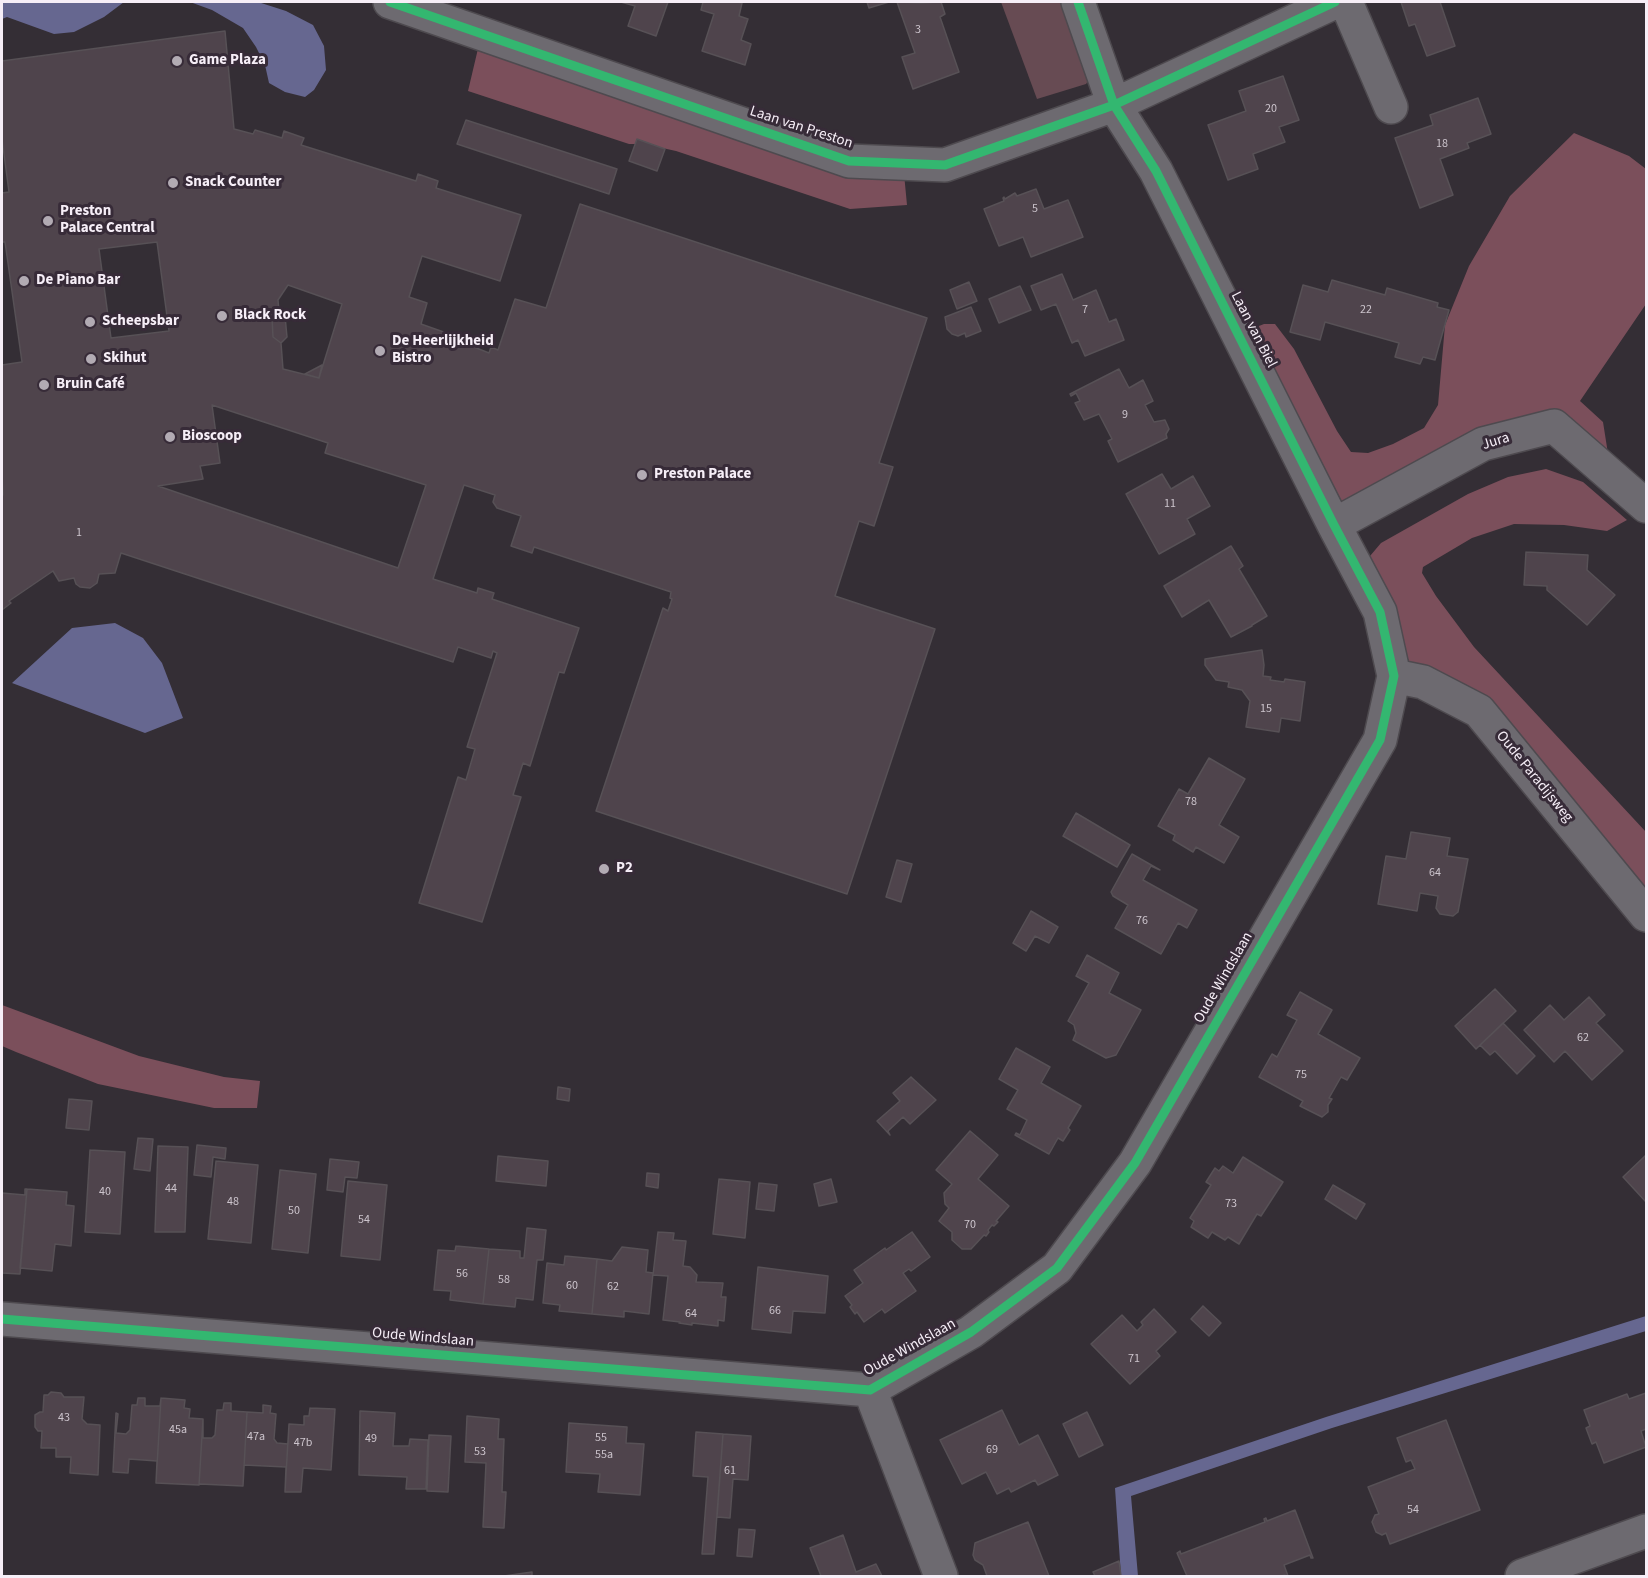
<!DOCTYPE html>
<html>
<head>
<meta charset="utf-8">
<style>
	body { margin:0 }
	#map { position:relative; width:1648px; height:1578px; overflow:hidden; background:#342e35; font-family:"Source Sans 3",sans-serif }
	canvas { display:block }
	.frame { position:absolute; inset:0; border:3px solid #f6eef7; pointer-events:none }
</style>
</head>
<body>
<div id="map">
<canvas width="1648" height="1578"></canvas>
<div class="frame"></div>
</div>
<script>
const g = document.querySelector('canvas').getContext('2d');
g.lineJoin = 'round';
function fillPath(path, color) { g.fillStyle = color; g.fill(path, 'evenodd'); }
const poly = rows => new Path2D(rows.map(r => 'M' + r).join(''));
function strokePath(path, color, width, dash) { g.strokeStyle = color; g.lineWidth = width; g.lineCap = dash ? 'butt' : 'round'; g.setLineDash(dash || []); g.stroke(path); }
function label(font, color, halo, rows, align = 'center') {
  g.font = font + ' "Source Sans 3",sans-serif'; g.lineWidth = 6; g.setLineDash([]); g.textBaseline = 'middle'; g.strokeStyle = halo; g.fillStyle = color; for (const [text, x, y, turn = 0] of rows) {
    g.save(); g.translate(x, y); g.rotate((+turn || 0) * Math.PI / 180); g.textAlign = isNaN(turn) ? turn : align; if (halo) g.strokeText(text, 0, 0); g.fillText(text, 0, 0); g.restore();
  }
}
fillPath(poly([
	[1001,2,1068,2,1094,72,1086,84,1037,99]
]), '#674b53');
fillPath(poly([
	[481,36,903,163,907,205,850,209,676,151,644,144,629,144,468,91],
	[1574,133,1629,156,1646,169,1646,304,1580,401,1603,422,1609,460,1540,427,1339,508,1236,335,1264,324,1275,324,1294,349,1337,431,1351,452,1368,453,1393,444,1424,428,1438,405,1445,325,1469,266,1510,196],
	[1546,469,1583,482,1627,520,1607,531,1564,525,1514,524,1472,538,1423,567,1422,573,1436,596,1474,647,1646,832,1646,888,1460,689,1413,668,1402,648,1370,572,1370,556,1381,543,1468,494,1508,477],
	[2,1005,139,1056,224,1077,260,1081,257,1108,214,1108,98,1084,16,1052,2,1046]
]), '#7b4f5b');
fillPath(poly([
	[2,2,124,2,104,17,74,32,54,34,7,17,2,19],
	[190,2,258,2,286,11,313,25,324,46,326,70,314,90,305,97,285,92,269,83,265,65,256,47,243,28,212,10],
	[115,623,143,638,162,663,183,718,145,733,12,683,72,628],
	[1646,1316,1646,1331,1332,1428,1131,1496,1138,1576,1121,1576,1115,1488,1326,1417]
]), '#666790');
const building = poly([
	[621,2,668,2,656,36,628,26,635,6,621,2],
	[703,2,737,2,742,3,739,16,748,19,741,40,751,44,745,65,702,51,714,14,701,10,703,2],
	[867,2,889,2,869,8,867,2],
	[897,2,921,3,941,2,945,14,940,17,959,72,913,89,902,57,915,53,897,2],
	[1401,2,1440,2,1455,46,1427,56,1415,24,1409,26,1401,2],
	[225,31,234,129,253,134,255,130,282,138,284,131,304,138,301,145,416,181,418,174,438,181,436,188,521,215,500,281,422,256,409,297,427,303,421,324,452,335,450,340,461,343,464,335,477,339,474,347,489,353,491,347,498,350,515,299,546,308,580,204,927,318,879,463,893,467,874,526,859,521,835,596,935,629,847,894,596,811,663,608,668,611,672,599,670,598,671,592,534,547,532,553,511,546,521,516,497,508,493,502,495,495,464,485,433,579,477,593,478,588,494,593,492,599,579,628,564,673,559,672,530,766,523,763,513,795,521,797,482,922,419,903,458,777,466,780,475,749,467,747,497,653,493,651,491,658,458,647,453,662,121,553,115,573,99,574,97,583,90,588,80,587,76,584,74,578,59,581,53,571,9,601,11,603,2,610,2,496,3,495,2,471,2,365,22,362,5,242,2,242,2,193,9,192,2,139,2,61,225,31],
	[157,242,169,331,111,338,99,249,157,242],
	[288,285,342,304,319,378,283,369,281,343,273,337,272,317,279,312,278,300,288,285],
	[212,405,328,443,325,453,426,485,398,568,158,486,203,479,200,466,220,463,212,405],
	[1283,76,1299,120,1279,127,1285,142,1253,154,1258,169,1228,180,1208,125,1246,111,1239,91,1283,76],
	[1478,98,1491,134,1467,143,1469,148,1440,159,1453,195,1420,208,1395,138,1433,125,1430,115,1478,98],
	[466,120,617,169,609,194,457,144,466,120],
	[637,139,665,149,657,171,629,161,637,139],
	[1036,189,1044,209,1068,200,1083,237,1031,257,1023,237,999,246,984,209,1004,201,1003,198,1004,197,1005,199,1015,193,1017,196,1036,189],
	[1062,274,1073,300,1096,290,1109,322,1116,319,1124,340,1085,356,1078,340,1072,343,1056,304,1041,310,1031,286,1062,274],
	[1332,280,1385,295,1387,288,1438,303,1437,307,1449,310,1435,360,1423,357,1420,364,1395,357,1399,343,1325,322,1320,340,1290,332,1303,285,1328,292,1332,280],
	[969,282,977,301,957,309,950,290,969,282],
	[1020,286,1031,310,999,323,989,299,1020,286],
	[971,307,981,331,966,337,965,333,958,336,952,334,947,329,945,317,971,307],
	[279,312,285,316,287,337,281,343,273,337,272,317,279,312],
	[322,365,319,378,305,374,322,365],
	[1119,369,1129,388,1143,380,1153,401,1145,405,1154,422,1165,420,1169,429,1166,434,1167,438,1118,462,1108,441,1112,439,1099,414,1084,420,1075,403,1080,401,1076,393,1071,396,1070,394,1119,369],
	[1162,474,1171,489,1193,476,1210,506,1187,519,1195,534,1159,554,1126,494,1162,474],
	[1231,546,1243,566,1239,569,1267,616,1252,625,1252,626,1231,637,1209,600,1182,617,1164,586,1231,546],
	[1526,552,1588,555,1587,570,1615,595,1587,625,1547,590,1547,586,1524,585,1526,552],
	[1262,650,1264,665,1263,676,1271,677,1270,680,1284,682,1285,679,1305,682,1300,721,1281,718,1279,732,1246,727,1250,701,1242,690,1228,687,1229,682,1216,680,1205,665,1205,659,1262,650],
	[1209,758,1245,779,1219,825,1239,837,1224,863,1196,847,1193,852,1173,840,1175,835,1158,826,1179,789,1188,794,1209,758],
	[1076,813,1130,845,1117,867,1063,836,1076,813],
	[1411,832,1450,838,1447,856,1468,859,1458,912,1453,916,1440,914,1436,908,1438,896,1420,893,1417,911,1378,904,1386,856,1406,859,1411,832],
	[1132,854,1160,870,1151,866,1143,880,1197,910,1187,928,1178,923,1161,954,1115,928,1128,905,1113,896,1111,892,1132,854],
	[897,860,912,864,901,902,886,897,897,860],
	[1031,911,1058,927,1049,943,1035,936,1026,951,1013,943,1031,911],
	[1087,955,1119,973,1109,993,1141,1010,1116,1055,1106,1058,1073,1040,1076,1033,1074,1025,1068,1021,1089,983,1076,976,1087,955],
	[1495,989,1516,1011,1476,1049,1455,1026,1495,989],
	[1300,992,1332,1010,1318,1034,1360,1058,1347,1080,1341,1077,1329,1098,1332,1099,1328,1105,1328,1112,1322,1117,1300,1106,1303,1101,1259,1077,1272,1054,1277,1057,1297,1020,1287,1015,1300,992],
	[1589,997,1605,1015,1596,1023,1623,1051,1592,1080,1565,1051,1554,1062,1524,1030,1550,1005,1564,1020,1589,997],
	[1503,1023,1535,1056,1517,1074,1495,1051,1490,1055,1480,1045,1503,1023],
	[1016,1048,1050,1067,1041,1083,1081,1106,1068,1128,1070,1130,1063,1141,1058,1138,1049,1154,1015,1135,1016,1133,1020,1135,1027,1120,1007,1109,1018,1090,999,1079,1016,1048],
	[911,1077,936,1100,910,1124,903,1117,888,1131,890,1135,877,1121,900,1101,893,1093,911,1077],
	[558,1087,570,1089,569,1101,557,1099,558,1087],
	[69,1099,92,1101,89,1130,66,1128,69,1099],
	[970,1131,998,1155,978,1179,1009,1206,996,1221,998,1222,994,1226,992,1225,988,1230,989,1232,986,1236,984,1235,971,1249,962,1249,952,1240,952,1232,939,1221,949,1208,945,1204,944,1193,952,1184,936,1170,970,1131],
	[138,1138,153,1139,150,1171,134,1169,138,1138],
	[197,1145,226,1148,225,1159,213,1157,211,1177,194,1175,197,1145],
	[158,1146,188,1147,185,1232,155,1232,158,1146],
	[90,1150,125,1152,120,1234,85,1232,90,1150],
	[1646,1155,1646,1202,1623,1177,1646,1155],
	[498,1156,548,1161,546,1186,496,1181,498,1156],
	[1243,1157,1283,1182,1261,1216,1257,1214,1239,1244,1228,1237,1225,1240,1212,1232,1208,1238,1191,1227,1194,1221,1190,1218,1211,1185,1206,1182,1215,1168,1219,1171,1223,1166,1233,1173,1243,1157],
	[330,1159,359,1162,357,1178,345,1177,343,1192,327,1190,330,1159],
	[216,1161,258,1165,251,1243,208,1239,216,1161],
	[280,1170,316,1174,308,1253,272,1249,280,1170],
	[647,1173,659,1174,658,1188,646,1186,647,1173],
	[719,1179,750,1182,745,1238,713,1234,719,1179],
	[831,1179,837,1202,819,1206,814,1184,831,1179],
	[348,1181,387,1185,380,1260,341,1256,348,1181],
	[759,1183,777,1185,774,1211,756,1209,759,1183],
	[1333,1185,1365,1204,1356,1219,1325,1199,1333,1185],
	[25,1189,27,1189,20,1274,2,1273,2,1193,25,1195,25,1189],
	[27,1189,67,1192,66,1205,74,1206,71,1246,55,1244,52,1271,20,1268,27,1189],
	[527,1228,546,1230,543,1260,537,1260,533,1300,516,1298,515,1307,483,1304,489,1249,520,1251,520,1258,524,1258,527,1228],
	[658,1232,674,1233,673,1240,686,1241,683,1266,690,1267,697,1275,696,1282,723,1283,721,1297,726,1297,724,1321,718,1320,718,1326,692,1323,692,1325,679,1323,680,1322,663,1320,668,1276,653,1275,658,1232],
	[912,1232,930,1257,911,1271,909,1269,903,1273,916,1291,885,1313,882,1309,864,1322,857,1312,855,1314,850,1307,852,1305,845,1296,863,1283,854,1270,885,1248,886,1250,912,1232],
	[456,1246,489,1249,483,1304,450,1300,451,1291,434,1290,438,1250,455,1251,456,1246],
	[622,1247,648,1250,646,1272,653,1273,649,1314,624,1311,624,1317,592,1314,597,1259,612,1261,622,1247],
	[565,1256,597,1259,592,1314,559,1311,560,1305,543,1303,547,1263,564,1265,565,1256],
	[758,1267,828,1276,825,1313,793,1311,791,1333,752,1329,758,1267],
	[1203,1306,1221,1323,1209,1336,1191,1319,1203,1306],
	[1154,1309,1176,1332,1156,1351,1160,1356,1130,1384,1091,1344,1122,1315,1137,1331,1143,1325,1141,1322,1154,1309],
	[51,1392,61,1393,64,1397,84,1397,82,1419,87,1424,100,1425,98,1475,70,1473,71,1457,56,1457,56,1448,41,1448,42,1431,38,1431,35,1427,35,1415,40,1412,43,1412,44,1395,48,1395,51,1392],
	[1646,1393,1646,1429,1641,1431,1646,1447,1604,1463,1596,1442,1592,1444,1586,1428,1590,1426,1584,1410,1627,1394,1629,1399,1646,1393],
	[138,1398,145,1398,145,1406,160,1406,161,1398,156,1483,157,1461,129,1459,128,1473,113,1472,116,1413,118,1414,116,1433,126,1434,130,1430,132,1405,137,1405,138,1398],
	[161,1398,185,1400,184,1408,190,1409,189,1418,203,1419,199,1485,156,1483,161,1398],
	[224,1403,231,1403,231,1411,247,1412,243,1486,200,1484,199,1485,203,1419,203,1438,212,1438,215,1435,217,1410,223,1410,224,1403],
	[263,1405,271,1406,270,1413,276,1414,274,1439,277,1443,288,1444,289,1424,285,1492,286,1467,244,1465,243,1486,247,1412,263,1413,263,1405],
	[310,1408,335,1409,331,1470,303,1468,301,1492,285,1492,289,1424,304,1425,304,1416,309,1416,310,1408],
	[1002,1410,1019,1445,1038,1435,1058,1475,1038,1485,1035,1480,1011,1492,1009,1488,997,1494,986,1472,962,1484,940,1440,1002,1410],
	[360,1411,395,1413,393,1446,409,1446,410,1439,428,1440,426,1489,406,1489,407,1477,359,1475,360,1411],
	[1087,1412,1103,1445,1079,1457,1063,1424,1087,1412],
	[467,1416,499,1419,498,1439,504,1439,502,1492,506,1492,504,1528,483,1527,486,1463,465,1462,467,1416],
	[1446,1420,1480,1510,1390,1544,1386,1533,1382,1535,1376,1532,1372,1522,1375,1515,1379,1514,1368,1487,1415,1469,1411,1460,1406,1462,1397,1438,1446,1420],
	[569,1423,627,1427,626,1443,644,1444,640,1495,598,1492,600,1474,566,1472,569,1423],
	[696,1432,723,1434,714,1554,702,1554,708,1477,693,1476,696,1432],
	[723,1434,751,1436,748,1480,733,1479,730,1518,717,1517,723,1434],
	[429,1435,451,1436,448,1492,427,1491,429,1435],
	[1295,1510,1313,1558,1311,1558,1310,1555,1284,1565,1288,1576,1286,1576,1285,1575,1280,1576,1187,1576,1177,1553,1180,1551,1181,1554,1265,1522,1264,1519,1266,1518,1267,1521,1295,1510],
	[1028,1522,1049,1576,987,1576,983,1565,975,1560,973,1555,975,1543,1028,1522],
	[739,1529,755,1530,752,1557,737,1556,739,1529],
	[843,1535,856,1572,876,1564,882,1576,821,1576,810,1548,843,1535],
	[1119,1561,1121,1576,1095,1576,1093,1572,1119,1561],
	[532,1572,532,1576,504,1576,532,1572]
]);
fillPath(building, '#4f444c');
strokePath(building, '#575156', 1.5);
const minor = poly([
	[390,2,849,161,945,165,1114,105,1335,2],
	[1346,2,1391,107],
	[1334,525,1483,444,1554,426,1646,506],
	[1394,676,1423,682,1479,711,1646,915],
	[2,1319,870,1390,971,1332,1057,1268,1135,1163,1380,740,1394,676,1380,612,1334,525,1156,171,1114,105,1078,2],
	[870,1390,941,1576],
	[1522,1576,1646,1531]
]);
strokePath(minor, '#4e4a4f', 36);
strokePath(minor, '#6d6a70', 33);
strokePath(poly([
	[390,2,849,161,945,165,1114,105,1335,2],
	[2,1319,870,1390,971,1332,1057,1268,1135,1163,1380,740,1394,676,1380,612,1334,525,1156,171,1114,105,1078,2]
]), '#33b770', 9);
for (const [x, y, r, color] of [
	[177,61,6,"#b2abb3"],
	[173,183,6,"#b2abb3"],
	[48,221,6,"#b2abb3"],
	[24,281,6,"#b2abb3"],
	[222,316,6,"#b2abb3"],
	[90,322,6,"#b2abb3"],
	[380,351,6,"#b2abb3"],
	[91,359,6,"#b2abb3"],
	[44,385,6,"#b2abb3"],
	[170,437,6,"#b2abb3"],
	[642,475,6,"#b2abb3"],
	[604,869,6,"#b2abb3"]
]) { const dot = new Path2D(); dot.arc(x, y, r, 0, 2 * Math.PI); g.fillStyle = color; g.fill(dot); strokePath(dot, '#372b38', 2); }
label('12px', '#ccc4cc', null, [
	["3",918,30],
	["20",1271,109],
	["18",1442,144],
	["5",1035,209],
	["7",1085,310],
	["22",1366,310],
	["9",1125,415],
	["11",1170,504],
	["1",79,533],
	["15",1266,709],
	["78",1191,802],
	["64",1435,873],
	["76",1142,921],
	["62",1583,1038],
	["75",1301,1075],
	["44",171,1189],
	["40",105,1192],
	["48",233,1202],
	["73",1231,1204],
	["50",294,1211],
	["54",364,1220],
	["70",970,1225],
	["56",462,1274],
	["58",504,1280],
	["60",572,1286],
	["62",613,1287],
	["66",775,1311],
	["64",691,1314],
	["71",1134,1359],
	["43",64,1418],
	["45a",178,1430],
	["47a",256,1437],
	["55",601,1438],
	["49",371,1439],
	["47b",303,1443],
	["69",992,1450],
	["53",480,1452],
	["55a",604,1455],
	["61",730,1471],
	["54",1413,1510]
]);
label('bold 15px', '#f6eef7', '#372b38', [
	["Game Plaza",189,61],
	["Snack Counter",185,183],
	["Preston",60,212],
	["Palace Central",60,229],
	["De Piano Bar",36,281],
	["Black Rock",234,316],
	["Scheepsbar",102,322],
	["De Heerlijkheid",392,342],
	["Bistro",392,359],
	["Skihut",103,359],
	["Bruin Café",56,385],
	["Bioscoop",182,437],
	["Preston Palace",654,475],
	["P2",616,869]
], 'left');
label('15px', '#f6eef7', '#372b38', [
	["Laan van Preston",801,128,18],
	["Laan van Biel",1253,330,63],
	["Jura",1496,442,-17],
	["Oude Paradijsweg",1534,777,51],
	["Oude Windslaan",1224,978,-60],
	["Oude Windslaan",423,1338,5],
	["Oude Windslaan",910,1348,-29]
]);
</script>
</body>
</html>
